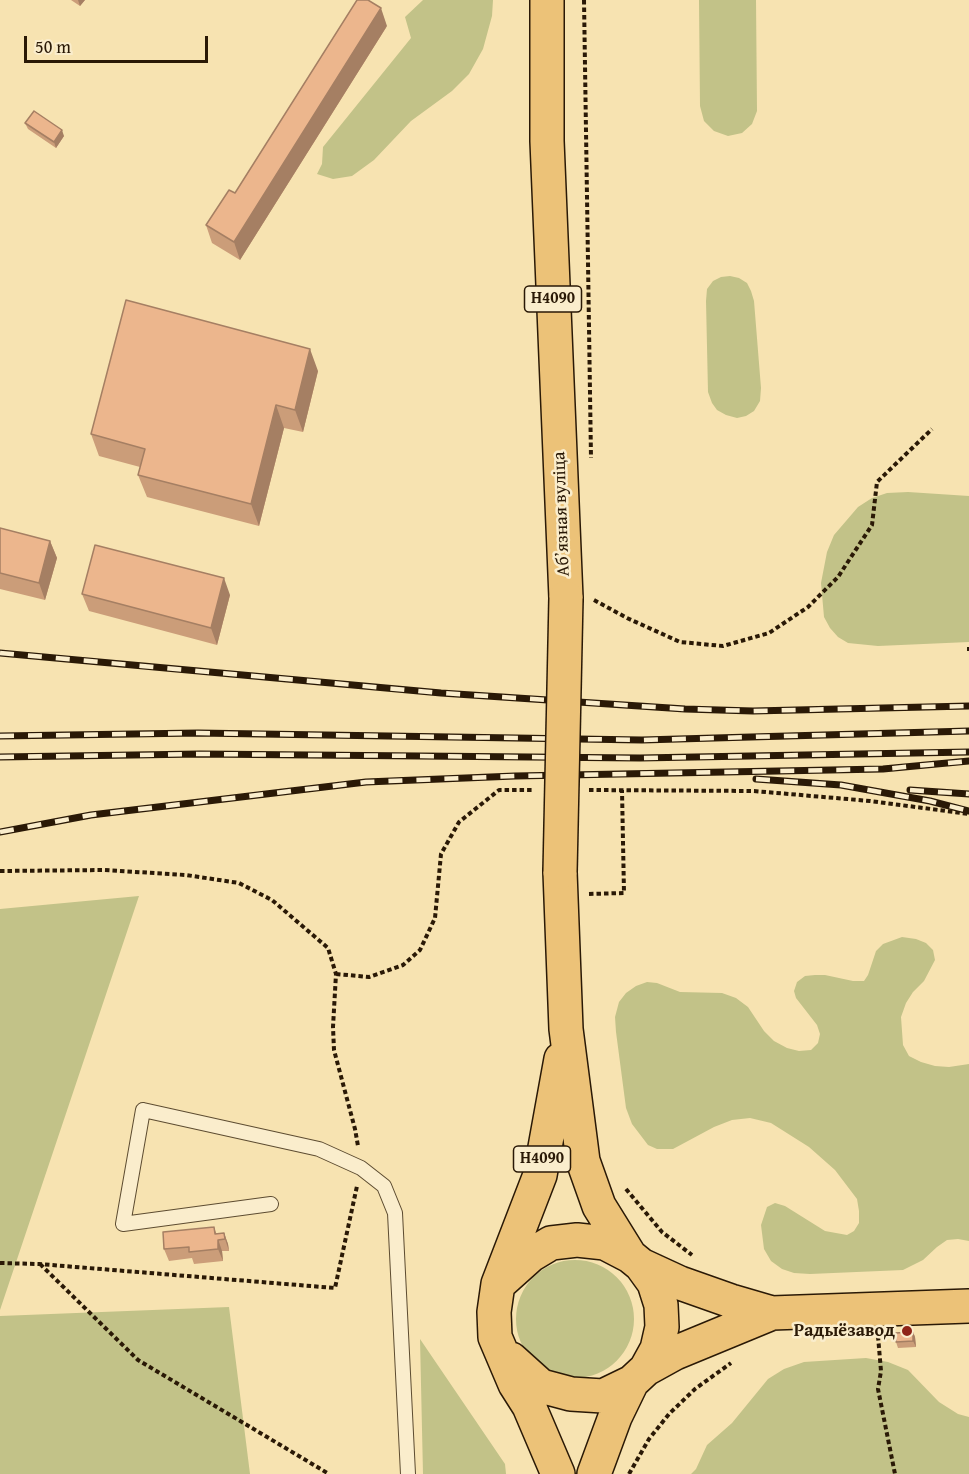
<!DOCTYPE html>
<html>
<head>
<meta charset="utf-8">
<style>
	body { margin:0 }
	#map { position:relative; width:969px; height:1474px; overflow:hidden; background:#f7e3b1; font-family:"Gentium Book Plus",serif }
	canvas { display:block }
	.scale { position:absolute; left:24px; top:36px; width:184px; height:27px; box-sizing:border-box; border:3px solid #2a1906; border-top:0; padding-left:8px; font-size:18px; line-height:21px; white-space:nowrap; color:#2a1906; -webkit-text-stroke:4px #faedcc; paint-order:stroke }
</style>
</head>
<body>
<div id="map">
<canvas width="969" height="1474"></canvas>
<div class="scale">50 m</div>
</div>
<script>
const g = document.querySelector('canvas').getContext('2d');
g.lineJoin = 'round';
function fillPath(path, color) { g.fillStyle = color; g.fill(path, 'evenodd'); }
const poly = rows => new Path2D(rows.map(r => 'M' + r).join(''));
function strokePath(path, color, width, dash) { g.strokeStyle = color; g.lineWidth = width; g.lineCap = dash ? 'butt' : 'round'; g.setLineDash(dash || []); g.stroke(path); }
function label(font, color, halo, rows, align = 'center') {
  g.font = font + ' "Gentium Book Plus",serif'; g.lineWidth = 5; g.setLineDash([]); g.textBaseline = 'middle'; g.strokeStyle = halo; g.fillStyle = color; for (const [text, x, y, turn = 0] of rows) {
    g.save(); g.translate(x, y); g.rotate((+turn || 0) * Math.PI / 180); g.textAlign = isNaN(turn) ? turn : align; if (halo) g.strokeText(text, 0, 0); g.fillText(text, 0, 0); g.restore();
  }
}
fillPath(poly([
	[423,0,493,0,492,16,483,49,469,74,452,91,411,121,374,160,352,176,333,179,317,174,322,164,323,147,411,38,405,17],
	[699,0,756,0,757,111,752,124,742,133,728,136,714,131,704,121,700,106],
	[730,276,739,278,747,283,751,291,754,301,761,388,760,401,754,411,746,416,737,418,726,415,717,410,712,403,708,392,706,301,707,289,713,281,721,277],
	[908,492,969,496,969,642,878,646,848,643,838,637,830,628,824,617,821,583,827,552,834,535,858,507,872,498,887,493],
	[139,896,0,1310,0,909],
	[902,937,916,939,926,943,933,950,935,960,924,981,913,992,906,1003,901,1017,903,1045,909,1056,921,1062,935,1066,949,1067,969,1064,969,1241,958,1239,947,1240,937,1247,923,1260,903,1270,810,1274,794,1273,782,1269,771,1261,764,1249,761,1225,767,1207,775,1203,785,1206,825,1231,847,1235,854,1231,859,1223,859,1211,857,1199,835,1170,809,1147,771,1123,750,1118,732,1120,714,1127,673,1149,657,1149,648,1145,632,1124,626,1108,616,1032,615,1017,619,1002,626,993,636,986,647,982,657,983,680,992,722,993,736,998,748,1007,764,1031,774,1041,787,1048,799,1051,811,1050,818,1043,820,1034,817,1025,796,998,794,991,797,982,805,976,815,975,825,975,853,981,864,981,868,975,876,951,883,944],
	'516 1319a59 59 0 1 1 118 0a59 59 0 1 1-118 0Z',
	[229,1307,250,1474,0,1474,0,1316],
	[420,1339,505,1464,506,1474,423,1474],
	[866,1358,888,1362,908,1370,939,1402,958,1414,969,1417,969,1474,691,1474,696,1469,707,1445,732,1423,768,1379,784,1369,804,1362]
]), '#c2c288');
const lane = poly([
	[271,1204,123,1224,143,1110,319,1149,361,1168,384,1186,395,1213,408,1474]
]);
const primary = poly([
	[547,0,547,141,566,598],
	[560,872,566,1029,583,1161,599,1206,630,1256,641,1265,654,1283,661,1305,662,1327,657,1349,646,1369,632,1382,615,1417,594,1474],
	[641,1265,680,1283,731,1301,772,1313,969,1306],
	[502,1281,531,1255,551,1243,577,1240,605,1243,630,1256],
	[511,1359,541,1386,571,1394,603,1396,632,1382],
	[646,1369,675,1353,772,1313],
	[558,1474,529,1406,515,1384,495,1337,494,1312,498,1284,540,1175,561,1059]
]);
strokePath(lane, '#5d4c31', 16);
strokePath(primary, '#2a1906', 36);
strokePath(poly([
	[584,0,591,458],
	[594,600,627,618,680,642,723,646,769,633,808,607,838,577,872,525,877,482,932,429],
	[967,649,969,649],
	[589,790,754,791,870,801,969,814],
	[0,871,104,870,186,875,239,883,272,900,328,948,336,974,333,1027,334,1050,355,1129,358,1146],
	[589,894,624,893,622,790],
	[336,974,369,977,403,965,420,950,435,918,441,854,459,822,499,790,533,790],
	[626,1189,662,1232,692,1255],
	[0,1263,39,1264,335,1288,357,1186],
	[40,1264,138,1360,329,1474],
	[878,1336,881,1371,878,1389,895,1474],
	[629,1474,649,1439,669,1414,695,1389,731,1363]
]), '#2a1906', 4, [4.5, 3]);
strokePath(lane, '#faedcc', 14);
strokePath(primary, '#ecc278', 33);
const rail = poly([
	[0,653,441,693,685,709,753,711,969,706],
	[0,736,198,733,642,740,969,731],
	[0,757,200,754,640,758,969,752],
	[756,779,841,785,930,801,969,811],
	[910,790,969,794],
	[0,832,91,815,366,782,515,776,883,769,969,761]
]);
strokePath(rail, '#2a1906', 7);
strokePath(rail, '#faedcc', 4.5, [14]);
const primaryBridge = poly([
	[560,872,566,598]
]);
strokePath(primaryBridge, '#2a1906', 36, []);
strokePath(primaryBridge, '#ecc278', 33);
fillPath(poly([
	[71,0,85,0,80,6],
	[387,26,240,260,212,243,206,225],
	[25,123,64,136,56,148,28,129],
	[318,371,303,432,284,428,259,526,147,497,138,475,140,467,99,456,91,434],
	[0,528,50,541,57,558,45,600,0,589],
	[82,594,230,595,217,645,89,611],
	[217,1233,224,1233,228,1244,229,1251,222,1251,223,1261,194,1264,192,1258,169,1261,164,1249],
	[913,1332,915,1337,916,1347,898,1348,896,1342]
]), '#cb9d79');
fillPath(poly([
	[78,0,85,0,80,6],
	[381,8,387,26,240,260,234,242],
	[62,130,64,136,56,148,54,142],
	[310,349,318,371,303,432,295,410],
	[276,405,284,428,259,526,251,504],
	[50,541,57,558,45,600,39,583],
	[224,578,230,595,217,645,211,628],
	[214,1227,222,1251,223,1261,218,1249],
	[224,1233,228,1244,229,1251,225,1239],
	[913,1332,915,1337,916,1347,913,1341]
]), '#a57f63');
const building = poly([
	[357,0,368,0,381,8,234,242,206,225,229,190,235,193,357,0],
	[34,111,62,130,54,142,25,123,34,111],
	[126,300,310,349,295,410,276,405,251,504,138,475,145,449,91,434,126,300],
	[0,528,50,541,39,583,0,573,0,528],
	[95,545,224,578,211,628,82,594,95,545],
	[214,1227,215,1234,224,1233,225,1239,218,1240,218,1249,189,1252,189,1247,164,1249,163,1232,214,1227],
	[913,1332,913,1341,896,1342,895,1333,913,1332]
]);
fillPath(building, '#ecb68d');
strokePath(building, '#a57f63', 1.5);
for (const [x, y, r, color] of [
	[907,1331,6,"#8f2418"]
]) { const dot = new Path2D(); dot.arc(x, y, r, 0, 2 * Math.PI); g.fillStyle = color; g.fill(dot); strokePath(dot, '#faedcc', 2); }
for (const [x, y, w] of [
	[553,299,57],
	[542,1159,57]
]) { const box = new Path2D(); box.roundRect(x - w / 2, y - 13, w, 26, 4.5); g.fillStyle = '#faedcc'; g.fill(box); strokePath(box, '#2a1906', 1.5); }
label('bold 16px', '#2a1906', null, [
	["Н4090",553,299],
	["Н4090",542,1159]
]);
label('18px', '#2a1906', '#faedcc', [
	["Абʼязная вуліца",562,514,-92]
]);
label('bold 18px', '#2a1906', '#faedcc', [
	["Радыёзавод",895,1331]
], 'right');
</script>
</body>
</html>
